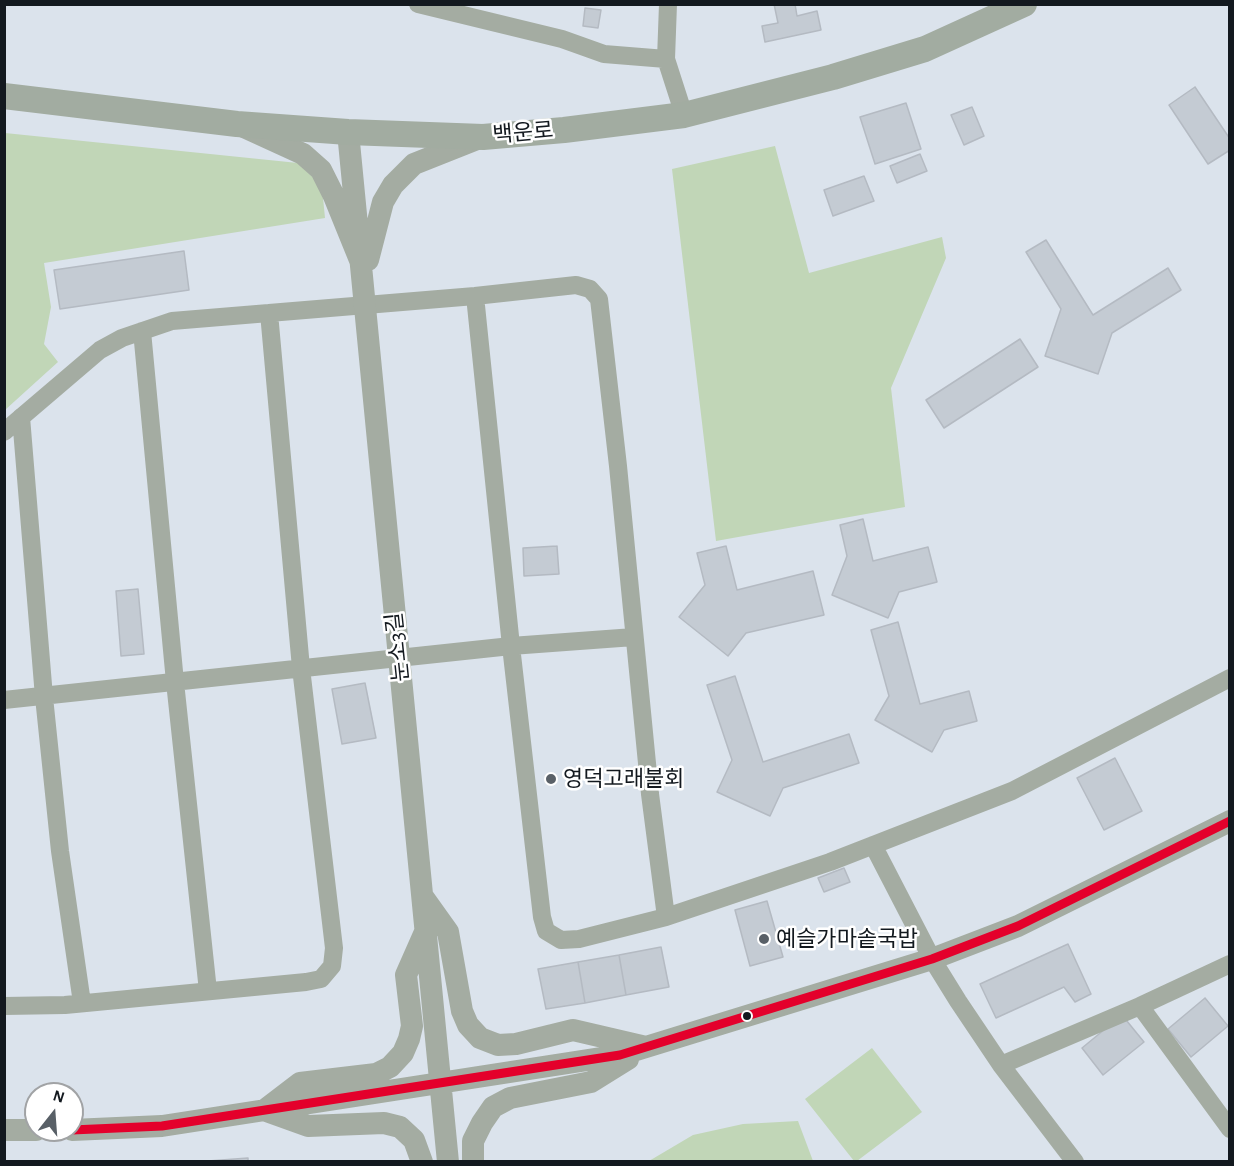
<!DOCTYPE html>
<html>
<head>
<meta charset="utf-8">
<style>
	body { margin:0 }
	#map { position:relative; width:1234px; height:1166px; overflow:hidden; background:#dbe3ec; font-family:"Alegreya Sans",sans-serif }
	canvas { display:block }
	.frame { position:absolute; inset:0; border:6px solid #13191f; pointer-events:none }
	.north { position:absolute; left:24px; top:1082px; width:60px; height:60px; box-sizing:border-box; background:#fff; border:2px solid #a1a3a5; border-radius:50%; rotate:17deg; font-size:16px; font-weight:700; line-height:24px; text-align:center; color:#13191f }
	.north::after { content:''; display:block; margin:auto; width:21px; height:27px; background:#596067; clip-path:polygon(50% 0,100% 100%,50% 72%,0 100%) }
</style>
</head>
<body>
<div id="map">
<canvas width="1234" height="1166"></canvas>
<div class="frame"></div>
<div class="north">N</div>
</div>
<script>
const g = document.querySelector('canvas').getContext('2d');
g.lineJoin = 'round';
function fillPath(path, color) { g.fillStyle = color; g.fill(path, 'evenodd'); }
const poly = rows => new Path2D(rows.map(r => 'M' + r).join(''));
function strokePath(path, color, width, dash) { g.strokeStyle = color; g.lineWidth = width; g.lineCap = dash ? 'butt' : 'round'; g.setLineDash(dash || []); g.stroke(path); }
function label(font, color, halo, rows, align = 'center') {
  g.font = font + ' "Alegreya Sans","Noto Sans KR",sans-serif'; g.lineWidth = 5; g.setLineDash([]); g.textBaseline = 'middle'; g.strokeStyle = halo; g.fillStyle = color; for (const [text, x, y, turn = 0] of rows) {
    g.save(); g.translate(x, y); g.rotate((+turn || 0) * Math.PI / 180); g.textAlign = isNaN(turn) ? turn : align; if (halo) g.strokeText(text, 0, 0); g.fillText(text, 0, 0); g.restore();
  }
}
fillPath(poly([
	[5,133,298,163,317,181,323,198,325,218,44,263,51,307,44,344,58,362,5,410],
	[775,146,809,273,942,237,946,258,891,388,905,507,716,541,672,169],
	[872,1048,922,1112,857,1161,854,1161,805,1099],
	[798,1121,813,1161,649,1161,693,1135,743,1124]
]), '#c1d6b7');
const building = poly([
	[774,4,795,4,797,16,817,11,821,30,765,42,762,26,778,23,774,4],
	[585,8,601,10,598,28,583,26,585,8],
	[1195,87,1230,139,1230,150,1208,164,1169,105,1195,87],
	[906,103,921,149,875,164,860,117,906,103],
	[972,107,984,136,964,145,951,115,972,107],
	[920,154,927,171,897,183,890,166,920,154],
	[864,176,874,201,833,216,824,190,864,176],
	[1046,240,1093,315,1168,268,1181,290,1112,333,1098,374,1045,356,1061,309,1026,252,1046,240],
	[184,251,189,290,60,309,54,270,184,251],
	[1020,339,1038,367,944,428,926,400,1020,339],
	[863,519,873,561,928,547,937,582,899,592,888,618,832,595,847,556,840,525,863,519],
	[557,546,559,574,524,576,523,548,557,546],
	[726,546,737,590,813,571,824,615,746,633,728,656,679,617,705,585,697,553,726,546],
	[138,589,144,654,121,656,116,591,138,589],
	[898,622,920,704,969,691,977,721,944,730,932,752,875,720,889,696,871,630,898,622],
	[735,676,763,762,849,734,859,763,783,788,770,816,717,792,732,760,707,685,735,676],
	[365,683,376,738,342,744,332,689,365,683],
	[1115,758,1142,811,1104,830,1077,778,1115,758],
	[844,868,850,882,824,892,818,878,844,868],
	[767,901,783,957,750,966,735,910,767,901],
	[1068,944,1091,994,1075,1002,1064,987,996,1018,980,984,1068,944],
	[661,947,669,987,626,995,619,955,661,947],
	[619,955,626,995,585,1003,578,962,619,955],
	[578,962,585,1003,546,1009,538,969,578,962],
	[1205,998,1228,1026,1191,1057,1168,1029,1205,998],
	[1122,1015,1144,1042,1103,1075,1082,1048,1122,1015],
	[248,1158,248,1162,208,1162,208,1161,248,1158]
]);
fillPath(building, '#c4cbd3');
strokePath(building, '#b4bac2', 1.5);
strokePath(poly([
	[418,4,562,39,604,54,666,59],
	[668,4,666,59,684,115],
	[475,296,511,646,542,917,546,931,561,940,579,939,666,917,830,862,1012,791,1230,678],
	[142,331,175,682,208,991],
	[21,417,44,697,60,851,82,1003],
	[4,432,100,350,122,338,172,321,475,296,576,285,590,289,599,299,618,466,650,794,666,917],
	[4,700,511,646,634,637],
	[873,845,932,959,958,1001,1001,1065,1075,1162],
	[4,1006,65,1005,306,982,321,979,332,966,334,948,301,668,269,313],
	[1140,1006,1230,1129],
	[1001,1065,1140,1006,1230,964]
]), '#a4aca2', 18);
strokePath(poly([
	[244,127,303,154,321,170,334,196,360,260,368,260,383,202,393,185,414,164,482,137],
	[348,132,448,1162],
	[423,897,448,932,462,1011,468,1025,480,1038,498,1045,516,1044,573,1030,646,1047],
	[266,1109,300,1083,376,1074,390,1067,403,1053,409,1039,412,1026,406,975,425,932],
	[269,1112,308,1126,384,1123,400,1127,414,1140,422,1162],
	[4,1130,36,1130],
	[72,1130,162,1126,620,1055,932,959,1018,926,1230,821],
	[473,1162,473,1141,482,1123,493,1107,510,1098,591,1082,628,1059]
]), '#a4aca2', 22);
strokePath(poly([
	[4,96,237,124,348,132,483,137,564,130,684,115,833,77,925,49,1024,4]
]), '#a2aca1', 26);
strokePath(poly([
	[72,1130,162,1126,620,1055,932,959,1018,926,1230,821]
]), '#e4002b', 9);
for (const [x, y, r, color] of [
	[551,779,6,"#596067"],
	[764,939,6,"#596067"],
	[747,1016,5,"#13191f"]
]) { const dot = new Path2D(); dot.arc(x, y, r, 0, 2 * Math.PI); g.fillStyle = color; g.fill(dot); strokePath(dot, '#fff', 2); }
label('22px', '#13191f', '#fff', [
	["백운로",523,133,-5],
	["눈소3길",398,647,-96]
]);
label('22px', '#13191f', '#fff', [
	["영덕고래불회",563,779],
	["예슬가마솥국밥",776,939]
], 'left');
</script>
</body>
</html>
